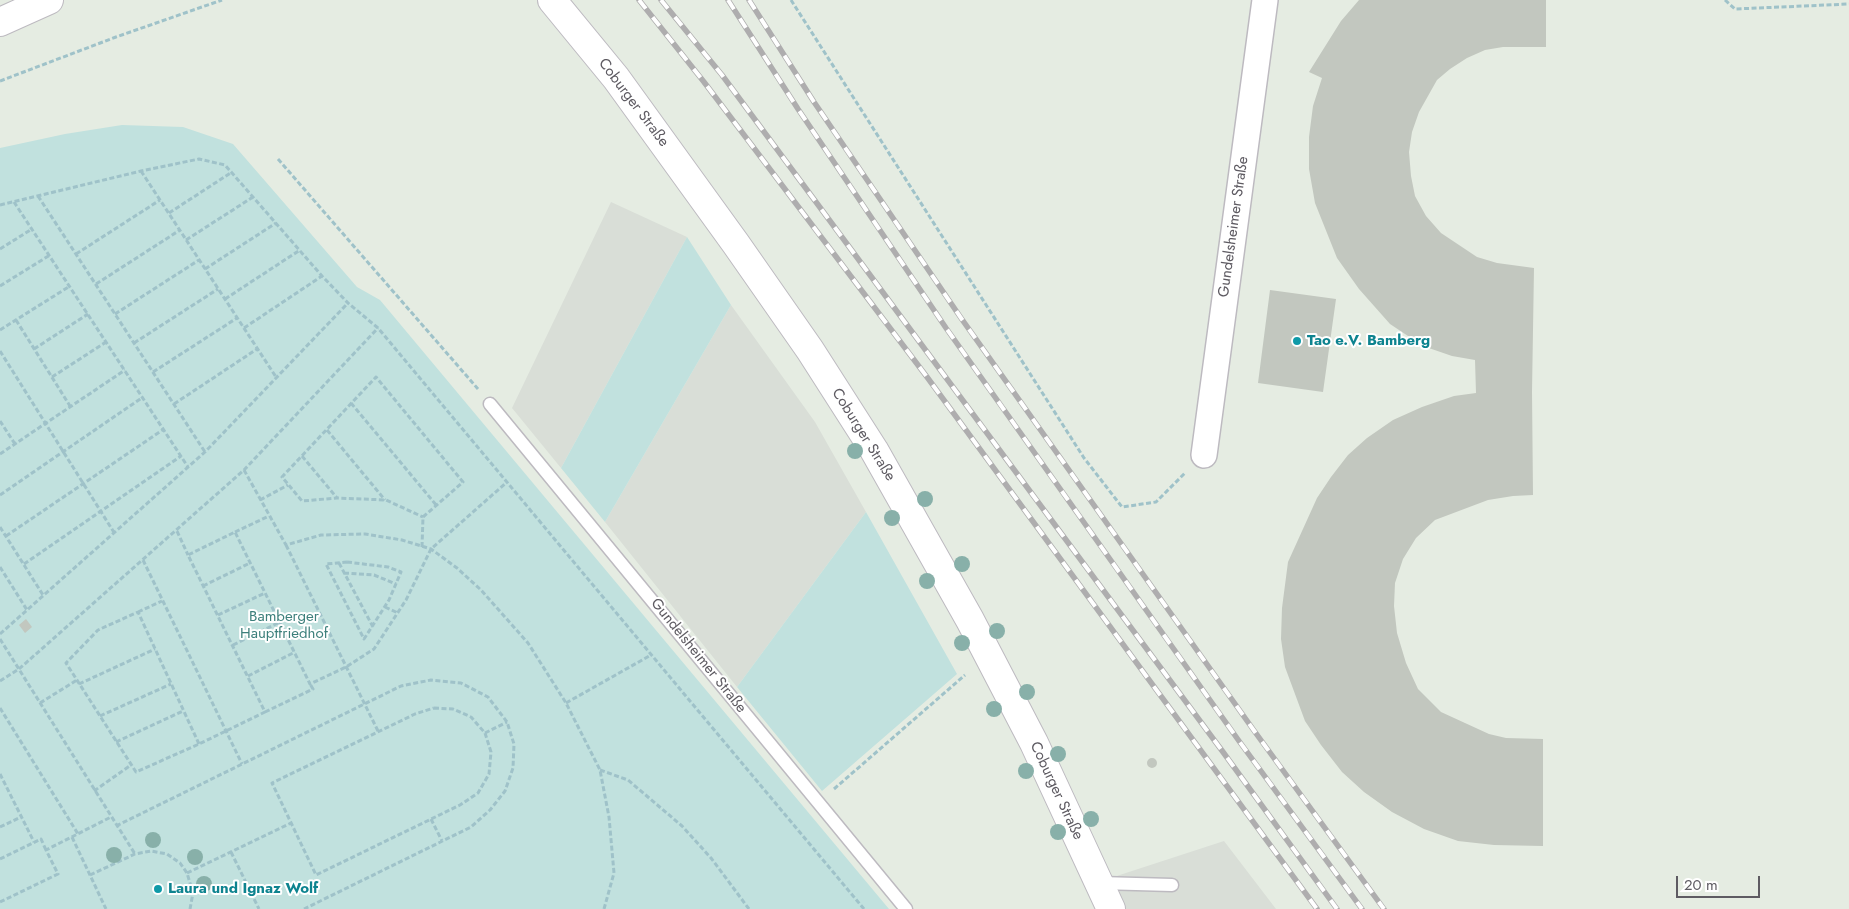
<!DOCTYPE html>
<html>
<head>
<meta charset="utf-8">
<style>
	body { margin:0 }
	#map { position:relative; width:1849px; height:909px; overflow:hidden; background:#e5ece2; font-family:Jost,sans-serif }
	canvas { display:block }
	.scale { position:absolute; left:1676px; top:876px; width:84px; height:22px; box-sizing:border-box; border:2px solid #5e5b62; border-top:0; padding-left:6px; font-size:15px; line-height:18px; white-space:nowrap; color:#5e5b62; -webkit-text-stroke:4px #fff; paint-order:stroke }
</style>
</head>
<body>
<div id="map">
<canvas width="1849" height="909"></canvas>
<div class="scale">20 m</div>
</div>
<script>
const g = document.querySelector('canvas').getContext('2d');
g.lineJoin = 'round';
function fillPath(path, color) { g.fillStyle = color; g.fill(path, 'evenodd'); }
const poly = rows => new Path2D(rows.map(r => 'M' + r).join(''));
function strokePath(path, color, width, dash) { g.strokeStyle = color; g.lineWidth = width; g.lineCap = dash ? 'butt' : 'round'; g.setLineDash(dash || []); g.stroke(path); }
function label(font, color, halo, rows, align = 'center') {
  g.font = font + ' Jost,sans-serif'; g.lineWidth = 4; g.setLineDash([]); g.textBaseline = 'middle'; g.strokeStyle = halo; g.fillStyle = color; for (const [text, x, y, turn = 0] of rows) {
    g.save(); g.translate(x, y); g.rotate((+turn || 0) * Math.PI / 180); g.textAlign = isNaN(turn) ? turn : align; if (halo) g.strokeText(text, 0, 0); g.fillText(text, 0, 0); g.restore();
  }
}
fillPath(poly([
	[611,202,687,237,561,468,512,408],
	[731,305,815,422,866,512,737,687,605,522],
	[1224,841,1276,909,1098,909,1086,886]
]), '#d9ded7');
fillPath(poly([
	[122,125,183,127,233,144,357,287,380,300,889,909,0,909,0,148,65,134],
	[687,237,731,305,605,522,561,468],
	[866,512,957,674,822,791,737,687]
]), '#c1e1de');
fillPath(poly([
	[1359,0,1546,0,1546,47,1503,47,1485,50,1467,58,1450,69,1437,80,1419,112,1412,132,1409,152,1411,176,1415,196,1426,216,1441,233,1477,257,1497,263,1534,268,1532,392,1533,495,1513,496,1488,500,1435,520,1416,538,1403,559,1395,583,1394,606,1397,633,1406,663,1418,689,1441,712,1489,734,1506,738,1543,739,1543,846,1494,845,1458,841,1424,829,1392,812,1364,792,1342,772,1321,745,1305,721,1285,667,1281,639,1282,608,1288,562,1317,498,1331,477,1348,455,1367,438,1393,420,1422,407,1454,396,1476,393,1475,360,1452,356,1423,346,1390,324,1359,289,1337,258,1315,203,1309,169,1309,137,1313,106,1322,78,1309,72,1341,21],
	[1270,290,1336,299,1323,392,1258,383],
	[26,619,32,627,25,633,19,625],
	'1147 763a5 5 0 1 1 10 0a5 5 0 1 1-10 0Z'
]), '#c2c7bf');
const service = poly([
	[490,404,906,909],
	[1100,883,1172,885]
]);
const minor = poly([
	[1204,455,1265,0]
]);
const tertiary = poly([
	[552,0,616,78,736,244,810,350,874,450,970,620,1034,743,1111,909],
	[0,22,49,0]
]);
strokePath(service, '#bdbac0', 15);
strokePath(minor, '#bdbac0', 28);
strokePath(tertiary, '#bdbac0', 30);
strokePath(poly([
	[791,0,1084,458,1122,507,1156,502,1185,473],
	[1725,0,1735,9,1849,4],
	[0,81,116,37,222,0],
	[278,159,478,389],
	[141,171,276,377],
	[38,196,205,452],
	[14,202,188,467],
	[0,205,141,171,199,159,225,165,322,276,348,303,378,328,864,909],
	[169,213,232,172],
	[186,240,253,197],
	[0,249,32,229],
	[76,254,160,200],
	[205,269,276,223],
	[96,284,180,230],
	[0,286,50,255],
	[225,299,300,250],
	[115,314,199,260],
	[16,320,70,406],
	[244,328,322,276],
	[0,330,70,286],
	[134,343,218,289],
	[34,349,88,314],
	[0,351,115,534],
	[153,372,237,318],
	[52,377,106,342],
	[351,403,437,506],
	[174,404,257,349],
	[0,421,15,444],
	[327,430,385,500],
	[0,454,125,370],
	[302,456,337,498],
	[244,470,286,545,321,535,365,534,402,540,431,549,457,568,481,590,528,643,566,703,600,770,609,817,614,873,604,909],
	[0,495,143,397],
	[260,500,288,485],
	[0,527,43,595],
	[177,531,188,555],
	[235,532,269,516],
	[6,536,164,429],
	[286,545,378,731],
	[422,547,423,517,463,482,376,377,282,477,302,501,337,498,386,500,423,517],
	[143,560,242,764],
	[347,562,388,567,401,572,389,600,364,639,326,564,347,562],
	[339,563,373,627],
	[24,564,181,456],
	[0,567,27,610],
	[344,573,374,575,396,584],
	[203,586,250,563],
	[385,607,398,613],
	[138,612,162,601],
	[218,615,265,593],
	[0,634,205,452,348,303],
	[0,639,135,854],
	[233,645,280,622],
	[248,676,295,652],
	[0,681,19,669,244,470,378,328],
	[79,684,155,649],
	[40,703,77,680],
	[566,703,651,655],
	[0,708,78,834],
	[434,708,453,709,471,717,485,733,491,752,489,774,478,793,460,805,316,875,272,783,415,714,434,708],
	[265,712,313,689,310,684],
	[100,716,171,684],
	[485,733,507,722],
	[116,742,183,711],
	[199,744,138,612,98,630,66,663,136,772,199,744,226,731,265,712,188,555,235,532,310,684,346,667,374,649,406,600,431,549,507,482],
	[600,770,628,780,682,826,711,858,749,909],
	[0,774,34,842],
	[834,789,965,675],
	[94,791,131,765],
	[431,819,442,841],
	[116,826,401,686,431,680,461,683,488,697,507,722,514,744,513,768,505,791,490,810,471,827,304,909],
	[0,827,21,817],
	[72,837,106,909],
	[231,852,259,909],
	[0,859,41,839,46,850],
	[187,873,291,823],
	[90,875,135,854,151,851,167,854,180,863,187,873,193,893,190,909],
	[0,902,58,874,46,850,111,817]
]), '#9fc2c9', 3, [5, 2.5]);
strokePath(service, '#fff', 12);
strokePath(minor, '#fff', 25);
strokePath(tertiary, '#fff', 28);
const rail = poly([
	[639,0,704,82,927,377,1317,909],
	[661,0,722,75,1223,752,1337,909],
	[728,0,798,109,946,328,1239,741,1362,909],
	[749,0,814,102,961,318,1255,732,1384,909]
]);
strokePath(rail, '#aeadae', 5.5);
strokePath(rail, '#fff', 4, [11]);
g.fillStyle = '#88b0a9';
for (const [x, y] of [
	[855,451],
	[925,499],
	[892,518],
	[962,564],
	[927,581],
	[997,631],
	[962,643],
	[1027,692],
	[994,709],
	[1058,754],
	[1026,771],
	[1091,819],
	[1058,832],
	[153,840],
	[114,855],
	[195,857],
	[204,884]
]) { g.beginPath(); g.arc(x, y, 8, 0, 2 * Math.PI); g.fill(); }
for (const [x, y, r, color] of [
	[1297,341,5,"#0f9aa8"],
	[158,889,5,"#0f9aa8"]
]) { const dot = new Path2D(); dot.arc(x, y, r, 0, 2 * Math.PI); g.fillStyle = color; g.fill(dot); strokePath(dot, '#fff', 2); }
label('15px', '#5e5b62', '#fff', [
	["Coburger Straße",633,103,53],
	["Gundelsheimer Straße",1234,227,-82],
	["Coburger Straße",863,435,58],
	["Gundelsheimer Straße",698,656,51],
	["Coburger Straße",1056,791,65]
]);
label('bold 15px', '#0d838f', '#fff', [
	["Tao e.V. Bamberg",1307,341],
	["Laura und Ignaz Wolf",168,889]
], 'left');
label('15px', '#3c7f7b', '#fff', [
	["Bamberger",284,617],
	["Hauptfriedhof",284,634]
]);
</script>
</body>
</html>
